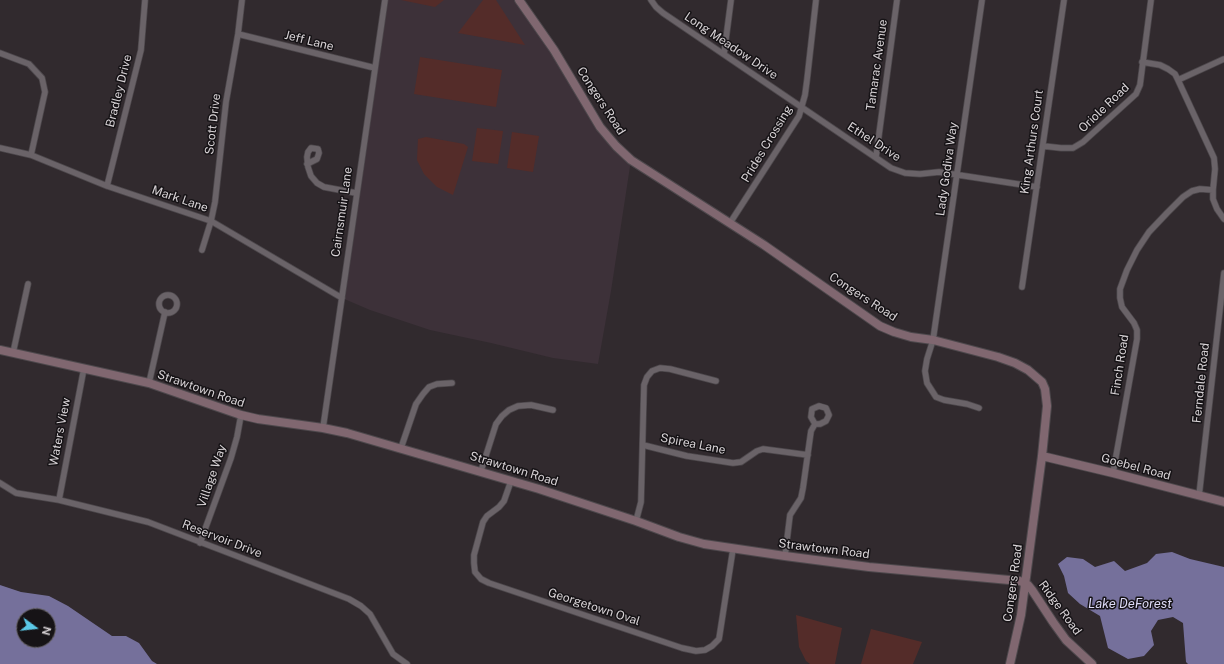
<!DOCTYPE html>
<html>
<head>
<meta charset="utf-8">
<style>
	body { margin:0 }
	#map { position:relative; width:1224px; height:664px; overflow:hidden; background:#312a2e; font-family:"Public Sans",sans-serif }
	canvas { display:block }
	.north { position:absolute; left:16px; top:608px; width:40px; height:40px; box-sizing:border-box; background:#161316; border:1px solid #635f62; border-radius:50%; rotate:105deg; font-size:11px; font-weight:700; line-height:16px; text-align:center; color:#d7d2d5 }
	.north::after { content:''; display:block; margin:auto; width:14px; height:18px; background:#5bc8e6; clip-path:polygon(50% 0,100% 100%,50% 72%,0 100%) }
</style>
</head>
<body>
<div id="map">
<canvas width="1224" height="664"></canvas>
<div class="north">N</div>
</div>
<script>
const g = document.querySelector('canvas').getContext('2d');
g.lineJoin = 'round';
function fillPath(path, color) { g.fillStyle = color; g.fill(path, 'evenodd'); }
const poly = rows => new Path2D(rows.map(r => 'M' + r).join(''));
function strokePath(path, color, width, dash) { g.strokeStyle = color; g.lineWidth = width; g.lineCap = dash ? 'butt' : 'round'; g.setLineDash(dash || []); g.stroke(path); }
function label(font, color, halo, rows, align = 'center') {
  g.font = font + ' "Public Sans",sans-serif'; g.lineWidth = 3; g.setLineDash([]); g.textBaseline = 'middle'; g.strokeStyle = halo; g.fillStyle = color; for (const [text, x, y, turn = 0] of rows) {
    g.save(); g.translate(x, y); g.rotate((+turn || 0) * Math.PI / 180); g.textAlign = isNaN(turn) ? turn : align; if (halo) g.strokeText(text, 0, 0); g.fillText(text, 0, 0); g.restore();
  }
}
fillPath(poly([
	[385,0,519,0,600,127,631,160,611,291,598,364,553,358,491,343,430,330,370,310,342,298]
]), '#3d3139');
fillPath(poly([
	[401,0,444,0,435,7],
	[483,0,496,0,525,45,458,33],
	[420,57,502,70,496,107,414,94],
	[477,128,503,131,498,164,472,161],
	[512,132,539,136,533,172,507,168],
	[426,137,464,144,468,147,453,195,437,187,424,174,417,160,418,139],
	[796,615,842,628,835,664,810,664,806,661,799,647],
	[871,629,922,642,913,664,861,664]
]), '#542c29');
fillPath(poly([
	[1172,552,1190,559,1224,567,1224,664,1188,664,1186,662,1183,623,1173,617,1158,620,1151,631,1154,645,1144,656,1128,659,1108,648,1100,616,1080,604,1068,593,1064,576,1058,564,1067,557,1083,559,1095,567,1114,561,1125,571,1147,563,1156,554],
	[0,585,21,592,49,596,68,606,112,636,126,636,139,643,152,661,157,664,0,664],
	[24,616,48,616,48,640,24,640]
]), '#75709b');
const street = poly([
	[651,0,656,7,663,13,891,168,905,173,920,174,939,172,1037,187],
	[238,34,375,68],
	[0,53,29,64,42,78,45,92,31,155],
	[724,54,731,0],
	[1142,62,1160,65,1168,69,1175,74,1178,80,1214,158,1215,169,1213,190,1213,199,1217,209,1224,219],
	[1178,80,1224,59],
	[1043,146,1061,148,1073,148,1083,142,1136,94,1140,85,1151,0],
	[0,148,31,155,107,186,211,221,342,298],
	[876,157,897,0],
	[307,164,317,159,319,153,318,149,311,148,308,152,307,157,308,167,311,176,317,183,324,187,356,193],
	[107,186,141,50,145,0],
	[730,223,799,116,805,95,807,80,816,0],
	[202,250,211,221,215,202,226,102,238,34,242,0],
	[1022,287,1064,0],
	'159 304a9 9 0 1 1 18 0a9 9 0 1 1-18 0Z',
	[13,353,28,284],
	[149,383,165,312],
	[979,408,967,404,944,400,936,397,927,383,925,371,927,359,933,340,982,0],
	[323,428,385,0],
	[643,445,687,456,733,463,741,462,757,451,763,449,808,455],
	[401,448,416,404,423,394,429,387,437,384,452,383],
	[481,471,496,424,502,416,509,410,518,406,531,405,553,410],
	[1113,473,1137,339,1137,330,1134,323,1122,307,1120,298,1120,289,1127,270,1137,250,1149,232,1167,213,1183,197,1192,191,1200,189,1213,190],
	[511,481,504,501,499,507,487,516,483,522,474,555,474,563,475,572,481,579,489,583,682,648,696,651,705,650,712,646,719,639,733,549],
	[0,483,16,493,59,500,148,522,349,599,361,606,370,614,393,654,407,664],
	[1199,496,1224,273],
	[59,500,84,368],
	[636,521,641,502,644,385,647,377,652,371,660,368,670,369,716,381],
	[200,543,231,458,237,437,241,415],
	[785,556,790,515,801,498,803,488,811,431,815,424,820,424,826,421,829,415,826,408,819,406,812,409,811,417,815,424]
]);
const secondary = poly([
	[519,0,554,50,600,127,616,146,631,160,764,245,880,326,894,332,911,337,933,340,998,357,1015,363,1028,370,1042,382,1045,389,1047,406,1042,456,1021,615,1010,664],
	[0,350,149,383,241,415,258,419,323,428,347,433,539,489,636,521,679,537,704,544,785,556,869,567,1020,581,1028,585,1032,590,1053,622,1066,640,1092,664],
	[1042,456,1113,473,1224,502]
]);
strokePath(street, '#4d484c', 7);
strokePath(secondary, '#4d484c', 10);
strokePath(street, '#6a6368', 5.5);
strokePath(secondary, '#806770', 8);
label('12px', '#d7d2d5', '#161316', [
	["Jeff Lane",309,41,14],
	["Long Meadow Drive",731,46,34],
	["Tamarac Avenue",877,65,-82],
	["Bradley Drive",119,91,-76],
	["Congers Road",601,101,57],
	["Oriole Road",1104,108,-44],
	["Scott Drive",213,124,-83],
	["Ethel Drive",874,142,33],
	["King Arthurs Court",1032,142,-82],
	["Prides Crossing",767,144,-59],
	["Lady Godiva Way",947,169,-82],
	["Mark Lane",180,199,19],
	["Cairnsmuir Lane",342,212,-82],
	["Congers Road",863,297,33],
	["Finch Road",1120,365,-81],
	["Ferndale Road",1201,383,-84],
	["Strawtown Road",201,389,19],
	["Waters View",60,432,-79],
	["Spirea Lane",693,444,11],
	["Goebel Road",1136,467,15],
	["Strawtown Road",514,469,17],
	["Village Way",212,476,-71],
	["Reservoir Drive",222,539,21],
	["Strawtown Road",824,549,7],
	["Congers Road",1013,583,-82],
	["Georgetown Oval",594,607,18],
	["Ridge Road",1060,608,54]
]);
label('italic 13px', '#dddaf6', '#161316', [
	["Lake DeForest",1130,604]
]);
</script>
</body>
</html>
